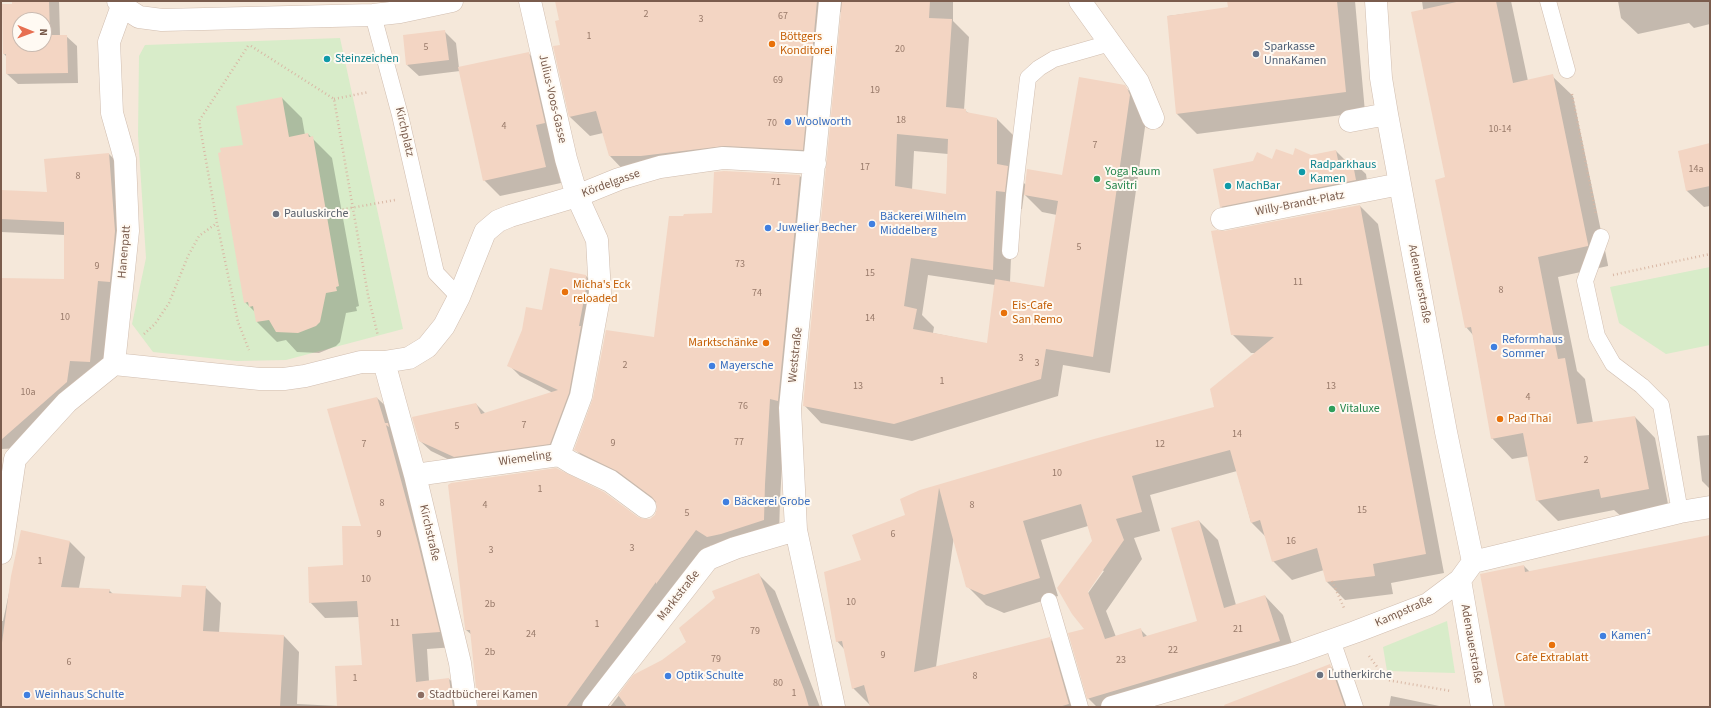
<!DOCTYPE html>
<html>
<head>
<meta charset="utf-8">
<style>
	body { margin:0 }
	#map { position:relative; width:1711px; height:708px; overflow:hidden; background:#fdf6ec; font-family:"Source Sans 3",sans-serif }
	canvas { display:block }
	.frame { position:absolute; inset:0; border:2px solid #7a5c4d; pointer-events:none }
	.north { position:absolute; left:12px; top:12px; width:40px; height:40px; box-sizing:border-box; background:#fffaf3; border:1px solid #cabbb1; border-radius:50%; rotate:91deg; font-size:11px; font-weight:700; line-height:16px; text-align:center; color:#7a5c4d }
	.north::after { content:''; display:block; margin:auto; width:14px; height:18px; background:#e76f51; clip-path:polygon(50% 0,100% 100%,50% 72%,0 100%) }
</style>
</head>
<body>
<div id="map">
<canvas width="1711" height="708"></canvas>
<div class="frame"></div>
<div class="north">N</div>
</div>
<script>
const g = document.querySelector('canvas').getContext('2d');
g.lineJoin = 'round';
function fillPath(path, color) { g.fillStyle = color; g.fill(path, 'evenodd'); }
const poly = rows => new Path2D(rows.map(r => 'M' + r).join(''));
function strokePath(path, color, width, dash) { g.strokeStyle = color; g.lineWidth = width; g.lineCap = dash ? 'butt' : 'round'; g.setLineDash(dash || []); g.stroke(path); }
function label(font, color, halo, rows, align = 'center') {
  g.font = font + ' "Source Sans 3",sans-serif'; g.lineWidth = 4; g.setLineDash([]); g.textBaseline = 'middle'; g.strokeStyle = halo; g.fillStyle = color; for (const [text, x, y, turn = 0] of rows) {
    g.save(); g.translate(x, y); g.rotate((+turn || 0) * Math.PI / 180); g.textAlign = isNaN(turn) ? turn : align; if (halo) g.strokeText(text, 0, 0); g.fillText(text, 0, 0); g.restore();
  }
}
fillPath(poly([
	[1,1,1710,1,1710,707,1,707],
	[20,20,44,20,44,44,20,44]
]), '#f5e8da');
fillPath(poly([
	[340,38,403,329,286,360,237,361,153,352,132,324,146,258,138,135,139,56,145,45],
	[1710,267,1710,345,1666,354,1619,323,1610,287],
	[1447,621,1455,673,1387,671,1383,647]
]), '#d8ecc9');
fillPath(poly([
	[13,1,59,1,60,36,66,36,77,46,78,83,18,84,7,74,7,57,4,54],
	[20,20,44,20,44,44,20,44],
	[556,1,843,1,844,9,839,13,822,169,744,165,629,176,610,156,603,133,590,136,570,117,554,47,561,46,560,21],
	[851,1,953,1,953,21,969,37,964,110,970,114,997,119,1014,136,1014,173,1026,185,1063,176,1124,86,1142,103,1147,113,1110,373,1063,365,1058,396,912,441,821,423,804,405],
	[914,151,948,154,947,195,912,190],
	[1024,194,1042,212,1057,215,1045,288,1010,282,1013,208,1022,209],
	[928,275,995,285,988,344,933,333,934,327,922,315],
	[1228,1,1355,1,1365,112,1197,134,1177,114,1168,16,1229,8],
	[1422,1,1511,1,1528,81,1552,76,1573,96,1608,265,1608,266,1558,277,1577,371,1585,379,1593,423,1635,417,1655,438,1669,509,1623,518,1614,510,1558,521,1537,500,1529,456,1512,459,1492,438,1473,335,1466,327],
	[1618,1,1710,1,1710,24,1694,28,1689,23,1638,34,1621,18],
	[444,31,456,43,459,68,528,53,545,69,552,141,561,183,500,196,484,180,460,71,419,76,407,65],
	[282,98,302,118,305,135,308,134,332,158,359,306,356,307,357,311,346,313,340,342,336,346,319,353,297,352,286,340,277,342,257,322,255,312,245,302,244,146],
	[1336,151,1346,161,1351,160,1366,174,1369,194,1236,221,1221,206,1273,160,1293,156,1311,157],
	[1679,152,1710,154,1710,206,1704,207,1687,191],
	[109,154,123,168,104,375,84,374,81,397,22,448,1,449,1,279,65,280,65,235,1,232,1,191,48,193],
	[800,176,815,191,785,414,780,500,779,535,723,551,711,545,592,707,481,707,472,635,466,630,637,518,644,520,650,520,656,515,658,508,658,504,634,486,591,465,575,449,655,338,684,217,713,214],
	[1360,206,1378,224,1444,573,1391,583,1393,594,1345,600,1327,582,1324,570,1292,580,1273,561,1266,537,1251,522,1237,471,1150,495,1160,531,1134,538,1142,559,1106,611,1116,637,1141,630,1148,637,1198,622,1199,521,1218,540,1236,605,1265,596,1283,615,1297,660,1139,707,1097,707,1088,698,1086,629,1073,613,1093,541,1088,526,1041,540,1058,596,1004,613,986,605,967,586,954,536,936,667,1049,638,1068,657,1083,707,872,707,853,688,845,650,837,641,862,561,906,515,921,491,1215,408,1256,353,1251,353,1232,334,1224,232],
	[1102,570,1104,571,1086,596,1085,595],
	[586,276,597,287,561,454,466,468,431,451,419,440,476,404,486,414,553,393,520,376,509,365,543,311],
	[377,398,393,413,455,647,427,649,429,681,449,679,465,694,466,707,1,707,1,621,3,621,22,532,70,542,85,557,79,588,109,590,114,595,182,598,205,587,221,603,219,633,284,636,299,652,297,704,338,706,363,666,359,617,325,618,310,602,344,566,362,527],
	[1710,435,1710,489,1702,481,1697,436],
	[1710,536,1710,707,1506,707,1524,566,1530,572],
	[758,574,775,591,820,707,610,707,634,676,663,661,687,642],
	[1330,666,1350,686,1358,707,1224,707],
	[1391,696,1444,707,1389,707]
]), '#0003');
fillPath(poly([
	[12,1,49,1,50,35,67,35,68,73,6,74,6,54,3,54,2,4,12,4],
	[20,20,44,20,44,44,20,44],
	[555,1,817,1,803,150,724,146,641,156,609,156,596,111,569,117,553,46,560,45,555,21,559,20],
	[842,1,930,1,929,18,952,19,946,107,966,109,966,112,997,118,997,164,1008,166,1005,192,996,191,993,270,911,258,904,306,917,309,913,329,987,343,995,279,1044,287,1058,201,1024,195,1027,169,1062,175,1079,77,1125,85,1127,88,1130,95,1093,357,1046,349,1041,379,894,424,803,406],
	[897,134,948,139,946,194,895,186],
	[1227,1,1337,1,1346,92,1176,114,1167,16,1228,7],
	[1461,1,1496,1,1513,83,1553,74,1588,244,1588,246,1538,257,1558,359,1565,358,1577,424,1635,416,1649,489,1601,498,1599,489,1536,501,1523,433,1491,439,1471,327,1465,328,1435,180,1445,177,1411,12],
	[445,30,449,60,406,65,403,35],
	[529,52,545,123,536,125,546,167,483,181,458,67],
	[282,97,289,137,308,133,309,137,313,136,339,286,336,287,337,291,326,293,320,322,316,326,298,333,276,332,269,320,256,322,253,306,249,307,248,302,244,303,218,153,221,152,220,148,243,145,236,106],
	[1710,143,1710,186,1686,191,1678,151],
	[1295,148,1311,155,1336,150,1338,160,1352,159,1356,180,1220,207,1213,169,1253,161,1257,152,1272,159,1276,149,1293,155],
	[109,153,115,231,114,243,110,282,98,281,90,362,70,361,67,382,1,440,1,278,64,279,64,222,1,219,1,190,47,192,44,159],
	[724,171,800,175,778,401,770,399,765,484,764,520,721,534,707,537,696,530,656,584,656,582,566,707,478,707,470,630,465,630,465,628,448,485,451,483,556,468,604,492,638,517,644,519,650,519,655,515,657,508,656,502,652,497,617,471,574,450,593,398,606,330,654,337,669,216,683,216,684,214,712,213,714,172],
	[1360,205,1426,554,1373,564,1375,576,1326,582,1317,548,1272,562,1260,520,1251,523,1230,450,1132,476,1142,512,1116,519,1124,540,1088,592,1105,639,1141,628,1143,637,1197,621,1171,528,1199,520,1224,608,1265,595,1280,641,1087,699,1068,633,1084,629,1072,614,1057,588,1092,541,1081,504,1023,521,1040,578,984,595,966,587,939,488,914,672,1050,637,1069,704,1059,707,870,707,864,685,852,689,842,641,836,642,824,572,861,560,852,535,905,515,900,499,920,490,1094,439,1214,407,1210,389,1274,337,1231,335,1211,231,1217,230,1224,231],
	[550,268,586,275,587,283,579,326,581,326,569,393,550,444,454,457,419,441,412,417,476,403,481,414,558,390,507,366,522,330,526,307,542,310],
	[377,397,385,423,388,423,389,427,386,425,418,543,440,632,412,634,416,682,449,678,453,707,337,707,335,666,362,665,357,601,309,603,308,567,343,565,342,526,361,526,327,409],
	[21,530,70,541,61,587,110,589,109,593,181,597,182,585,206,586,203,631,284,635,280,707,1,707,1,650,11,576],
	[1710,535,1710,707,1505,707,1480,574,1524,565,1525,572],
	[759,573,804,690,809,707,627,707,618,695,633,675,662,660,686,642,679,628,715,598,712,591],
	[1330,664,1345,707,1225,707,1224,705]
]), '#f3d5c3');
const lane = poly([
	[1548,1,1567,70],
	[373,15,400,115,436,273,459,297],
	[1601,237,1585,281,1597,336,1613,364,1642,386,1661,405,1680,512],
	[1010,251,1014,195,1028,78,1039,68,1054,59,1110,43],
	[1049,601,1080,707],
	[1332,640,1355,707]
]);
const street = poly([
	[118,1,122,6,139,17,162,20,373,15,400,12,452,1],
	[530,1,566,159,577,196,597,240,600,293,581,396,559,455],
	[830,1,790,408,796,530,834,707],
	[1080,1,1138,82,1153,118],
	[1376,1,1381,78,1387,114,1446,432,1473,562],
	[1350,121,1387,114],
	[1222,219,1400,184],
	[384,362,415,475,460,663,466,707],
	[114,364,260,379,284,379,305,376,361,362,384,362,409,358,427,347,444,326,459,297,485,232,498,221,510,216,577,196,619,179,660,167,723,158,815,163],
	[415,475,559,455,572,463,610,481,645,507],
	[1,553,15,459,67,402,114,364,128,231,125,159,112,113,109,42,122,6],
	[1460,580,1482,707],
	[593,707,708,559,735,548,796,530],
	[1112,707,1293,654,1355,632,1428,604,1460,580,1473,562,1680,512,1710,507]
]);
strokePath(lane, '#d1beb0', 17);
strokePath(street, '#d1beb0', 23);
strokePath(poly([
	[248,46,199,121,217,223,238,322,249,350],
	[251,46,334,99,368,295,378,336],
	[1572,94,1596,214],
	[334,99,369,92],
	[323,213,395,200],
	[1613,275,1710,254],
	[144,334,155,324,169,303,188,256,199,236,217,223],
	[1332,581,1344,608],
	[1369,656,1387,680,1451,691]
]), '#d9b8a5', 2.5, [1, 3]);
strokePath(lane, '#fff', 16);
strokePath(street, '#fff', 22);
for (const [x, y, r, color] of [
	[772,44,4,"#e8710a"],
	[1256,54,4,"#5c6f8a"],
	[327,59,4,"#0f9aa8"],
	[788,122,4,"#3f7fe0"],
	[1302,172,4,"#0f9aa8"],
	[1097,179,4,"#2e9e5b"],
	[1228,186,4,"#0f9aa8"],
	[276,214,4,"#6b7280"],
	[872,224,4,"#3f7fe0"],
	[768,228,4,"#3f7fe0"],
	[565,292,4,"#e8710a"],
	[1004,313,4,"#e8710a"],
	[766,343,4,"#e8710a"],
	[1494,347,4,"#3f7fe0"],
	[712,366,4,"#3f7fe0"],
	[1332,409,4,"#2e9e5b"],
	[1500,419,4,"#e8710a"],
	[726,502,4,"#3f7fe0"],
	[1603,636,4,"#3f7fe0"],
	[1552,645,4,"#e8710a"],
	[1320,675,4,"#6b7280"],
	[668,676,4,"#3f7fe0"],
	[27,695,4,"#3f7fe0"],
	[421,695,4,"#8d6e63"]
]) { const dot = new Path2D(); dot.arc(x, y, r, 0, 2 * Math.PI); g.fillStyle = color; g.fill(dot); strokePath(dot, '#fffaf3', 1.5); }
label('10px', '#987a6a', null, [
	["2",646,15],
	["67",783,17],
	["3",701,20],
	["1",589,37],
	["5",426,48],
	["20",900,50],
	["69",778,81],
	["19",875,91],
	["18",901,121],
	["70",772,124],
	["4",504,127],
	["10-14",1500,130],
	["7",1095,146],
	["17",865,168],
	["14a",1696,170],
	["8",78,177],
	["71",776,183],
	["5",1079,248],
	["73",740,265],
	["9",97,267],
	["15",870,274],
	["11",1298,283],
	["8",1501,291],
	["74",757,294],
	["10",65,318],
	["14",870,319],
	["3",1021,359],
	["3",1037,364],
	["2",625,366],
	["1",942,382],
	["13",858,387],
	["13",1331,387],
	["10a",28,393],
	["4",1528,398],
	["76",743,407],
	["7",524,426],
	["5",457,427],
	["14",1237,435],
	["77",739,443],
	["9",613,444],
	["7",364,445],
	["12",1160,445],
	["2",1586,461],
	["10",1057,474],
	["1",540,490],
	["8",382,504],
	["4",485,506],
	["8",972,506],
	["15",1362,511],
	["5",687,514],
	["9",379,535],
	["6",893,535],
	["16",1291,542],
	["3",632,549],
	["3",491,551],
	["1",40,562],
	["10",366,580],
	["10",851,603],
	["2b",490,605],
	["11",395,624],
	["1",597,625],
	["21",1238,630],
	["79",755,632],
	["24",531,635],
	["22",1173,651],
	["2b",490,653],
	["9",883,656],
	["79",716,660],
	["23",1121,661],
	["6",69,663],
	["8",975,677],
	["1",355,679],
	["80",778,684],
	["1",794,694]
]);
label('12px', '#c56008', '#fffaf3', [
	["Böttgers",780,37],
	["Konditorei",780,51],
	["Micha's Eck",573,285],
	["reloaded",573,299],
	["Eis-Cafe",1012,306],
	["San Remo",1012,320],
	["Marktschänke",758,343,"right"],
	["Pad Thai",1508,419],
	["Cafe Extrablatt",1552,658,"center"]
], 'left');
label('12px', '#4e5e75', '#fffaf3', [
	["Sparkasse",1264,47],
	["UnnaKamen",1264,61]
], 'left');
label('12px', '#0d838f', '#fffaf3', [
	["Steinzeichen",335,59],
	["Radparkhaus",1310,165],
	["Kamen",1310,179],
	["MachBar",1236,186]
], 'left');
label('12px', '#7a5c4d', '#fffaf3', [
	["Julius-Voos-Gasse",552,99,77],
	["Kirchplatz",404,132,77],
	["Kördelgasse",611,184,-20],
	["Willy-Brandt-Platz",1300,204,-11],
	["Hanenpatt",125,252,-85],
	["Adenauerstraße",1419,284,79],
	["Weststraße",796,355,-84],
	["Wiemeling",525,459,-8],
	["Kirchstraße",429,533,77],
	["Marktstraße",679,596,-52],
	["Kampstraße",1404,612,-24],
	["Adenauerstraße",1471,644,80]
]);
label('12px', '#366cbe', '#fffaf3', [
	["Woolworth",796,122],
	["Bäckerei Wilhelm",880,217],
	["Middelberg",880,231],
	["Juwelier Becher",776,228],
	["Reformhaus",1502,340],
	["Sommer",1502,354],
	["Mayersche",720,366],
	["Bäckerei Grobe",734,502],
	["Kamen²",1611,636],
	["Optik Schulte",676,676],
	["Weinhaus Schulte",35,695]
], 'left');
label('12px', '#27864d', '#fffaf3', [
	["Yoga Raum",1105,172],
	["Savitri",1105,186],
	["Vitaluxe",1340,409]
], 'left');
label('12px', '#5b616d', '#fffaf3', [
	["Pauluskirche",284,214],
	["Lutherkirche",1328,675]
], 'left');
label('12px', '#785e54', '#fffaf3', [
	["Stadtbücherei Kamen",429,695]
], 'left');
</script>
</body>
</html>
